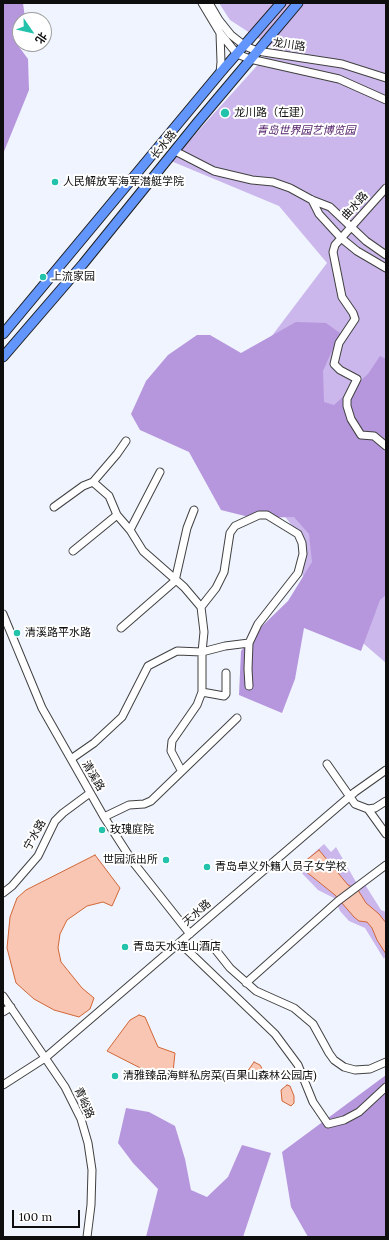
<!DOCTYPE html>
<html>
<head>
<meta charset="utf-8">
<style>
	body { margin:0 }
	#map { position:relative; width:389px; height:1240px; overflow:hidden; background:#eff4ff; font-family:Lora,"Noto Sans SC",serif }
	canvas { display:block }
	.frame { position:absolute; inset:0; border:4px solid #0e0e0e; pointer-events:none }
	.north { position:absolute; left:12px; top:12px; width:40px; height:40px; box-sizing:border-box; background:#fff; border:1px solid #9f9f9f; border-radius:50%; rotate:124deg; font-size:11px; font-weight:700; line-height:16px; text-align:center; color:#0e0e0e }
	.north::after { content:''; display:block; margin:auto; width:14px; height:18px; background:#22c2ab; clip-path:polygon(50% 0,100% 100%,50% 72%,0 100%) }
	.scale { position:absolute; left:12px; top:1210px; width:68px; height:18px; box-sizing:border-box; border:2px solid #0e0e0e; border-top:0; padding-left:5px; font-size:12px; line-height:14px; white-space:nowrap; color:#0e0e0e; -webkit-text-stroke:3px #fff; paint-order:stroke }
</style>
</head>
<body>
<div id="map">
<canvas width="389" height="1240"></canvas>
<div class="frame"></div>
<div class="north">北</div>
<div class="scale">100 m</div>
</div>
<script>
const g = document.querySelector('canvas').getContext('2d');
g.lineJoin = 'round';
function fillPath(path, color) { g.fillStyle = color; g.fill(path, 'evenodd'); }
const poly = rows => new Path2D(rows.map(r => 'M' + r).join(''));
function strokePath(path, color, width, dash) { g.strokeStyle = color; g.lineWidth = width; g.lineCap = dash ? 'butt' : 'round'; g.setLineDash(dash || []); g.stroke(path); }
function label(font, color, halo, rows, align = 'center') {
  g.font = font + ' Lora,"Noto Sans SC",serif'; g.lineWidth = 4; g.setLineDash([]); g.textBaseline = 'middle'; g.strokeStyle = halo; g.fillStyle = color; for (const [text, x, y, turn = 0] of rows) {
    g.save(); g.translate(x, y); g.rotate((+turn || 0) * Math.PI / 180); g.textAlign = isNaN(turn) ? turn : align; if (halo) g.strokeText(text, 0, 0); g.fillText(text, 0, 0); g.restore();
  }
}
fillPath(poly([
	[219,3,386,3,386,663,304,592,300,536,209,419,327,263,279,206,171,161,273,48,230,20],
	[324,844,331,852,336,847,356,882,364,883,381,910,386,912,386,955,384,959,365,928,349,921,340,911,334,898,318,890,297,868]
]), '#cbb7eb');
fillPath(poly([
	[3,3,23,3,25,18,20,20,20,34,17,44,28,59,29,90,3,154],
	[296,322,326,323,340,333,323,371,324,402,334,405,368,374,380,356,386,359,386,595,380,600,361,651,304,628,295,679,282,713,239,695,241,651,257,631,288,601,312,562,309,534,294,517,253,518,221,510,189,452,140,430,131,414,146,381,168,355,197,335,210,335,241,353],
	[386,1075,386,1237,308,1237,291,1207,282,1152],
	[126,1108,149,1112,175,1126,185,1159,191,1190,207,1197,228,1177,242,1145,271,1153,243,1237,146,1237,158,1189,133,1163,118,1143]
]), '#b696dc');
const water = poly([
	[319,850,348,885,358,890,366,903,379,914,386,923,386,954,377,940,372,928,367,922,359,921,354,917,335,895,299,866,319,850],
	[95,855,120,888,112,906,103,902,87,906,67,920,60,934,58,948,61,962,82,988,94,998,90,1009,79,1017,54,1010,34,999,16,983,7,948,10,917,17,898,26,890,95,855],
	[139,1015,145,1017,158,1047,175,1053,173,1072,165,1076,156,1076,107,1051,130,1020,139,1015],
	[254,1062,260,1065,266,1075,264,1077,257,1079,247,1072,254,1062],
	[287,1085,290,1086,294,1096,294,1103,291,1106,282,1101,281,1090,287,1085]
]);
fillPath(water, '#f8c6b2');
strokePath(water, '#d16637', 1);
const minor = poly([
	[202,3,220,33,237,54,250,59,339,79,386,100],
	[209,3,219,20,231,35,245,46,257,51,342,64,386,78],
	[220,73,221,62,220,33],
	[175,151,214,171,252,180,273,182,290,188,312,200,330,207,366,241,386,255],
	[386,188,335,245,333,252,342,297,353,313,355,319,339,343,334,364,340,370,357,379,347,399,347,406,351,419,361,435,374,436,386,446],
	[312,200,319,214,341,238,357,251,386,268],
	[93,482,109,496,117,515,130,530,143,551,184,587,201,607,204,632,202,652,202,692,197,705,172,741,171,751,181,770],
	[54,507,83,486,93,482,117,454,126,441],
	[130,530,160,472],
	[73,551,117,515],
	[201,607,216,588,224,572,230,533,235,526,259,515,267,515,298,534,302,543,303,554,298,573,258,624,249,643,248,669,249,686],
	[3,614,42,708,104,817,133,862,190,934],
	[121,628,175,581,187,528,194,510],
	[202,692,224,696,226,694,226,673],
	[71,759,94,743,122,717,148,666,177,651,202,652,225,646,249,643],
	[327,764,355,804,368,809,386,834],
	[368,809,375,808,386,801],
	[104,817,129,805,144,804,151,801,237,718],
	[3,893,12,886,38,856,55,821,63,813,90,793],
	[180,943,275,1034,298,1065,313,1102,328,1124,344,1120,359,1112,386,1087],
	[211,944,230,968,256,991,294,1008,313,1024,329,1053,334,1060,344,1067,355,1070,370,1069,386,1062],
	[246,983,338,901,386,865],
	[3,996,65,1087,81,1119,88,1143,92,1170,91,1205,87,1237],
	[3,1012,11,1007],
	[3,1085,45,1058,355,792,386,770]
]);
const major = poly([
	[3,334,220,73,281,3],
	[3,357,83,264,197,123,298,3]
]);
strokePath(minor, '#414141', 9);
strokePath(major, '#1f1f1f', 11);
strokePath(minor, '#fff', 7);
strokePath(major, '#6296fc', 9);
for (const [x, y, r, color] of [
	[225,113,5,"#22c2ab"],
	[55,182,4,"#22c2ab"],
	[43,277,4,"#22c2ab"],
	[17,633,4,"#22c2ab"],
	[102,830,4,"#22c2ab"],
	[166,860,4,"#22c2ab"],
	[207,867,4,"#22c2ab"],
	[125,947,4,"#22c2ab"],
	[115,1076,4,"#22c2ab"]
]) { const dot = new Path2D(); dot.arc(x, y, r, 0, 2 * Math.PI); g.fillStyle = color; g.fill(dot); strokePath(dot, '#fff', 1.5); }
label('11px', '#0e0e0e', '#fff', [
	["龙川路",289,45,8],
	["长水路",164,145,-51],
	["曲水路",355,206,-48],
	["清溪路",93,776,60],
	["宁水路",35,835,-61],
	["天水路",197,913,-41],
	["青峪路",84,1103,66]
]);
label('11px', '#0e0e0e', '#fff', [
	["龙川路（在建）",234,113],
	["人民解放军海军潜艇学院",63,182],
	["上流家园",51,277],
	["清溪路平水路",25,633],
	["玫瑰庭院",110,830],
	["世园派出所",158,860,"right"],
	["青岛卓义外籍人员子女学校",215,867],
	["青岛天水连山酒店",133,947],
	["清雅臻品海鲜私房菜(百果山森林公园店)",123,1076]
], 'left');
label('italic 11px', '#511c68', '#fff', [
	["青岛世界园艺博览园",306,131]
]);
</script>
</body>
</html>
